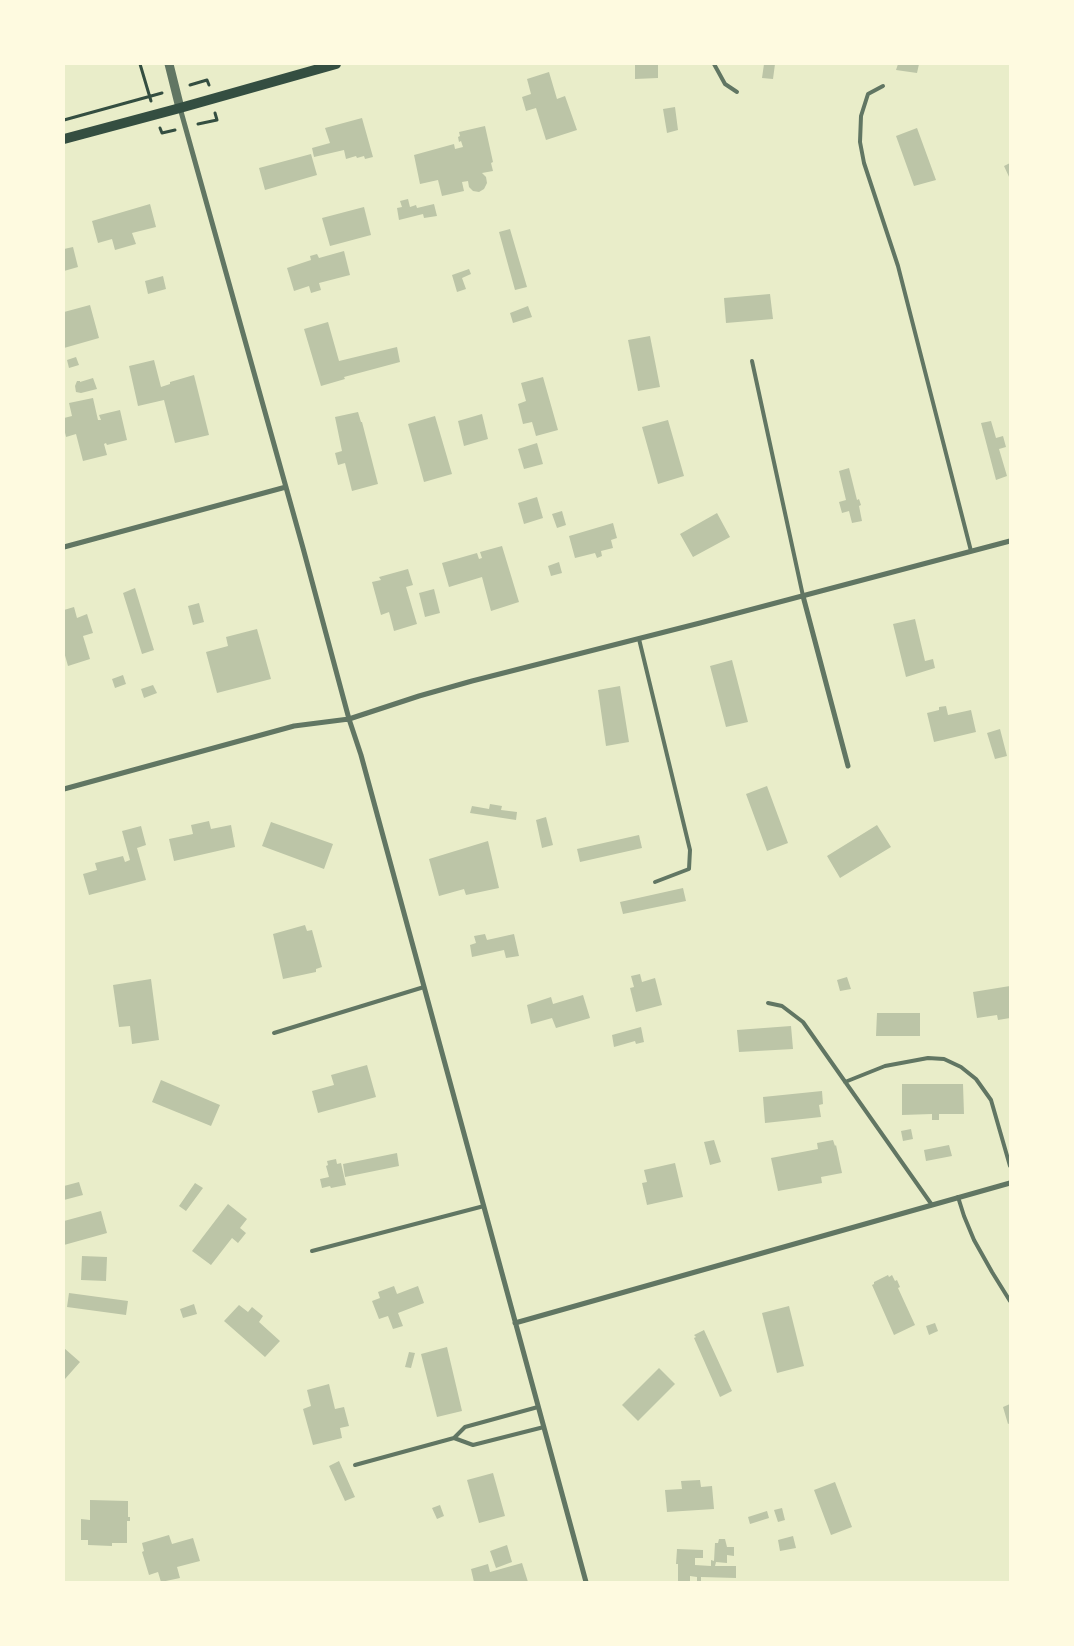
<!DOCTYPE html>
<html>
<head>
<meta charset="utf-8">
<style>
	body { margin:0 }
	#map { position:relative; width:1074px; height:1646px; overflow:hidden; background:#e9edc9; font-family:"Sofia Sans Condensed",sans-serif }
	canvas { display:block }
	.frame { position:absolute; inset:0; border:65px solid #fefae0; pointer-events:none }
</style>
</head>
<body>
<div id="map">
<canvas width="1074" height="1646"></canvas>
<div class="frame"></div>
</div>
<script>
const g = document.querySelector('canvas').getContext('2d');
g.lineJoin = 'round';
function fillPath(path, color) { g.fillStyle = color; g.fill(path, 'evenodd'); }
const poly = rows => new Path2D(rows.map(r => 'M' + r).join(''));
function strokePath(path, color, width, dash) { g.strokeStyle = color; g.lineWidth = width; g.lineCap = dash ? 'butt' : 'round'; g.setLineDash(dash || []); g.stroke(path); }
fillPath(poly([
	[635,64,658,64,658,78,635,79],
	[764,64,775,64,773,79,762,78],
	[898,64,919,64,917,73,896,70],
	[549,72,557,99,565,96,577,130,546,140,536,108,526,111,522,97,531,94,527,79],
	[675,107,678,130,667,133,663,109],
	[362,118,373,157,365,159,364,156,357,158,356,156,346,159,344,150,314,157,312,148,330,143,325,128],
	[485,126,493,162,491,163,493,171,482,173,486,177,487,183,484,189,479,192,473,191,469,187,468,181,462,182,464,191,442,196,438,180,420,184,414,155,454,144,455,149,463,147,461,141,459,142,458,137,460,136,459,132],
	[917,128,936,180,914,186,896,136],
	[311,154,317,175,265,190,259,168],
	[1010,163,1010,179,1004,166],
	[408,199,410,207,416,205,417,208,434,204,437,216,424,218,423,214,399,220,397,208,402,207,400,201],
	[150,204,156,227,132,233,136,244,115,250,112,239,98,243,92,221],
	[364,207,371,235,330,246,322,218],
	[510,229,527,287,515,290,499,232],
	[73,247,78,267,64,271,64,249],
	[344,251,350,275,319,283,321,290,311,293,309,286,294,291,287,268,311,260,310,256,317,254,319,258],
	[469,269,471,274,462,278,466,289,457,292,452,275],
	[163,276,166,289,148,294,145,281],
	[770,294,773,319,726,323,724,298],
	[90,305,99,338,64,348,64,312],
	[528,306,532,317,513,323,510,313],
	[328,322,339,361,397,347,400,362,344,377,345,379,321,386,304,329],
	[650,336,660,387,638,391,628,340],
	[76,357,79,365,69,368,67,360],
	[154,360,161,387,170,384,170,382,194,375,209,435,175,443,164,400,138,406,129,366],
	[543,377,558,430,536,436,532,422,523,424,518,404,526,401,521,383],
	[93,378,97,389,81,393,76,392,75,386,77,381,80,381,80,382],
	[93,398,98,420,101,420,99,415,120,410,127,440,107,445,106,443,104,444,107,455,83,461,76,434,66,437,64,428,64,418,72,416,69,403],
	[358,412,361,422,362,422,378,484,352,491,345,463,338,465,335,453,342,451,335,417],
	[482,414,488,439,464,446,458,421],
	[435,416,452,474,424,482,408,424],
	[668,420,684,476,658,484,642,427],
	[991,421,996,438,1003,436,1006,447,999,449,1007,476,996,480,981,423],
	[537,443,543,464,524,469,518,449],
	[849,468,857,500,859,499,861,505,859,506,862,521,852,523,849,511,842,513,839,502,846,500,839,471],
	[537,497,543,518,524,524,518,503],
	[562,511,566,525,557,528,552,514],
	[717,513,730,537,693,557,680,534],
	[613,523,617,538,611,540,613,548,601,551,602,556,597,558,595,553,575,558,569,536],
	[502,546,519,602,491,611,482,577,449,587,442,563,477,553,479,559,482,558,480,552],
	[559,562,562,573,551,576,548,566],
	[408,569,413,585,406,587,417,624,394,631,389,612,381,615,372,582,381,580,379,577],
	[135,588,154,650,142,654,123,593],
	[434,589,440,613,425,617,419,593],
	[199,603,204,622,193,625,188,606],
	[74,607,77,618,87,614,93,633,83,636,90,659,68,666,64,652,64,610],
	[915,619,925,661,933,659,935,668,906,677,893,624],
	[257,629,271,679,217,693,206,652,228,646,226,637],
	[732,660,748,722,726,727,710,666],
	[123,675,126,684,115,688,112,679],
	[153,685,157,693,144,698,141,689],
	[620,686,629,742,606,746,598,690],
	[946,706,948,715,971,710,976,732,934,742,927,713,939,710,939,707],
	[1000,729,1007,756,995,759,987,733],
	[767,786,788,843,767,851,746,794],
	[490,804,502,806,501,810,517,812,516,820,470,813,472,806,489,809],
	[546,817,553,845,542,848,536,820],
	[209,821,211,829,231,825,235,847,174,861,169,839,193,834,191,825],
	[271,822,333,844,324,869,262,846],
	[877,825,891,847,840,878,827,856],
	[141,826,146,845,137,848,146,880,89,895,83,874,97,870,95,863,123,856,125,862,130,860,122,831],
	[639,835,642,848,580,862,577,849],
	[488,841,499,888,466,895,464,889,439,896,429,859],
	[683,888,686,901,623,914,620,902],
	[305,925,307,931,312,930,322,967,316,969,316,972,283,979,273,934],
	[485,934,487,940,514,934,519,956,506,958,504,950,472,957,470,945,476,943,474,936],
	[640,974,642,982,655,978,662,1005,636,1012,630,988,634,987,631,976],
	[847,977,851,989,840,991,837,980],
	[151,979,159,1040,132,1044,130,1026,119,1027,113,985],
	[1010,986,1010,1018,998,1020,997,1015,977,1018,973,992],
	[583,995,590,1018,556,1028,552,1018,531,1024,527,1005,551,997,553,1004],
	[877,1013,920,1013,920,1036,876,1036],
	[791,1026,793,1049,739,1052,737,1030],
	[641,1027,644,1042,636,1044,635,1041,614,1047,612,1035],
	[367,1065,376,1097,318,1113,312,1091,334,1085,331,1075],
	[161,1080,220,1105,211,1126,152,1102],
	[902,1084,963,1084,964,1114,939,1114,939,1120,932,1120,932,1114,902,1115],
	[822,1091,823,1104,819,1105,821,1117,765,1123,763,1097],
	[911,1129,913,1139,903,1141,901,1131],
	[714,1140,721,1162,710,1165,704,1142],
	[833,1140,835,1146,836,1145,842,1173,821,1177,822,1183,778,1191,771,1158,818,1149,817,1143],
	[949,1145,952,1156,926,1161,924,1150],
	[397,1153,399,1166,345,1177,343,1164],
	[336,1159,337,1164,341,1163,346,1185,331,1188,330,1186,322,1188,320,1179,329,1177,326,1166,328,1165,327,1161],
	[675,1163,683,1197,647,1205,642,1183,647,1182,644,1170],
	[79,1182,83,1195,64,1200,64,1186],
	[195,1183,203,1188,186,1211,179,1206],
	[228,1204,247,1219,240,1228,246,1233,238,1243,232,1238,211,1265,192,1251],
	[101,1211,107,1233,64,1245,64,1221],
	[82,1256,107,1257,106,1281,81,1280],
	[888,1275,889,1277,892,1275,895,1281,897,1280,900,1287,898,1288,915,1325,894,1335,872,1285,874,1284,874,1282],
	[394,1286,397,1294,418,1286,424,1303,398,1313,403,1326,393,1329,388,1316,379,1319,372,1301,380,1298,378,1292],
	[69,1293,128,1301,126,1315,67,1307],
	[194,1304,197,1314,183,1318,180,1309],
	[239,1305,248,1312,252,1307,263,1316,259,1322,280,1341,265,1357,224,1321],
	[789,1306,804,1366,777,1373,762,1313],
	[935,1323,938,1331,929,1335,926,1326],
	[704,1330,732,1391,720,1397,694,1338,696,1337,694,1335],
	[447,1347,462,1411,437,1417,421,1354],
	[64,1348,80,1362,65,1379,64,1378],
	[409,1352,415,1353,411,1368,405,1367],
	[659,1368,675,1384,638,1421,622,1405],
	[329,1384,335,1409,344,1407,349,1426,340,1428,342,1438,313,1445,303,1409,311,1406,307,1390],
	[1010,1404,1010,1423,1008,1424,1003,1407],
	[339,1461,355,1497,345,1501,329,1466],
	[493,1473,505,1516,479,1523,467,1480],
	[700,1480,701,1487,712,1486,714,1509,667,1512,665,1490,682,1489,681,1481],
	[835,1482,852,1527,831,1535,814,1490],
	[90,1500,128,1501,128,1517,130,1517,130,1521,127,1521,127,1543,112,1543,112,1546,88,1545,88,1540,81,1540,81,1519,90,1520],
	[440,1505,444,1516,437,1519,432,1508],
	[782,1508,785,1520,778,1522,774,1510],
	[767,1511,769,1518,750,1524,748,1517],
	[169,1535,172,1544,193,1538,200,1561,177,1567,180,1578,161,1582,158,1572,149,1575,142,1552,144,1551,142,1543],
	[793,1536,796,1548,780,1551,778,1540],
	[719,1539,725,1539,727,1547,734,1547,734,1556,727,1555,727,1563,716,1562,715,1566,736,1566,736,1578,701,1577,701,1582,697,1582,697,1577,690,1576,690,1582,678,1582,678,1564,676,1564,677,1549,703,1550,703,1558,695,1558,695,1565,711,1566,711,1560,714,1561,715,1543,718,1543],
	[507,1545,512,1562,496,1568,490,1551],
	[522,1563,528,1582,474,1582,471,1569,488,1564,490,1572]
]), '#bcc5a7');
strokePath(poly([
	[140,64,151,101],
	[190,85,207,80,209,85],
	[64,120,162,93],
	[198,124,217,120,215,113],
	[160,128,162,133,175,130]
]), '#344e41', 3);
strokePath(poly([
	[714,64,725,84,737,92],
	[883,86,868,94,861,116,860,142,864,163,898,266,971,551],
	[752,361,803,596],
	[639,639,690,850,689,869,655,882],
	[768,1003,782,1006,803,1022,932,1205],
	[274,1033,424,987],
	[845,1082,885,1066,928,1058,944,1059,961,1067,976,1079,991,1100,1010,1166],
	[958,1197,964,1216,974,1240,992,1272,1010,1301],
	[312,1251,484,1206],
	[538,1407,465,1427,454,1438,473,1445,544,1427],
	[355,1465,454,1438]
]), '#617663', 4);
strokePath(poly([
	[180,108,303,548,349,719,361,755,586,1582],
	[64,547,286,487],
	[803,596,848,766],
	[64,789,294,726,349,719,419,696,472,681,700,623,1010,541],
	[515,1323,1010,1183]
]), '#617663', 5);
strokePath(poly([
	[169,64,180,108]
]), '#617663', 9);
strokePath(poly([
	[64,139,180,108,336,64]
]), '#344e41', 10);
</script>
</body>
</html>
